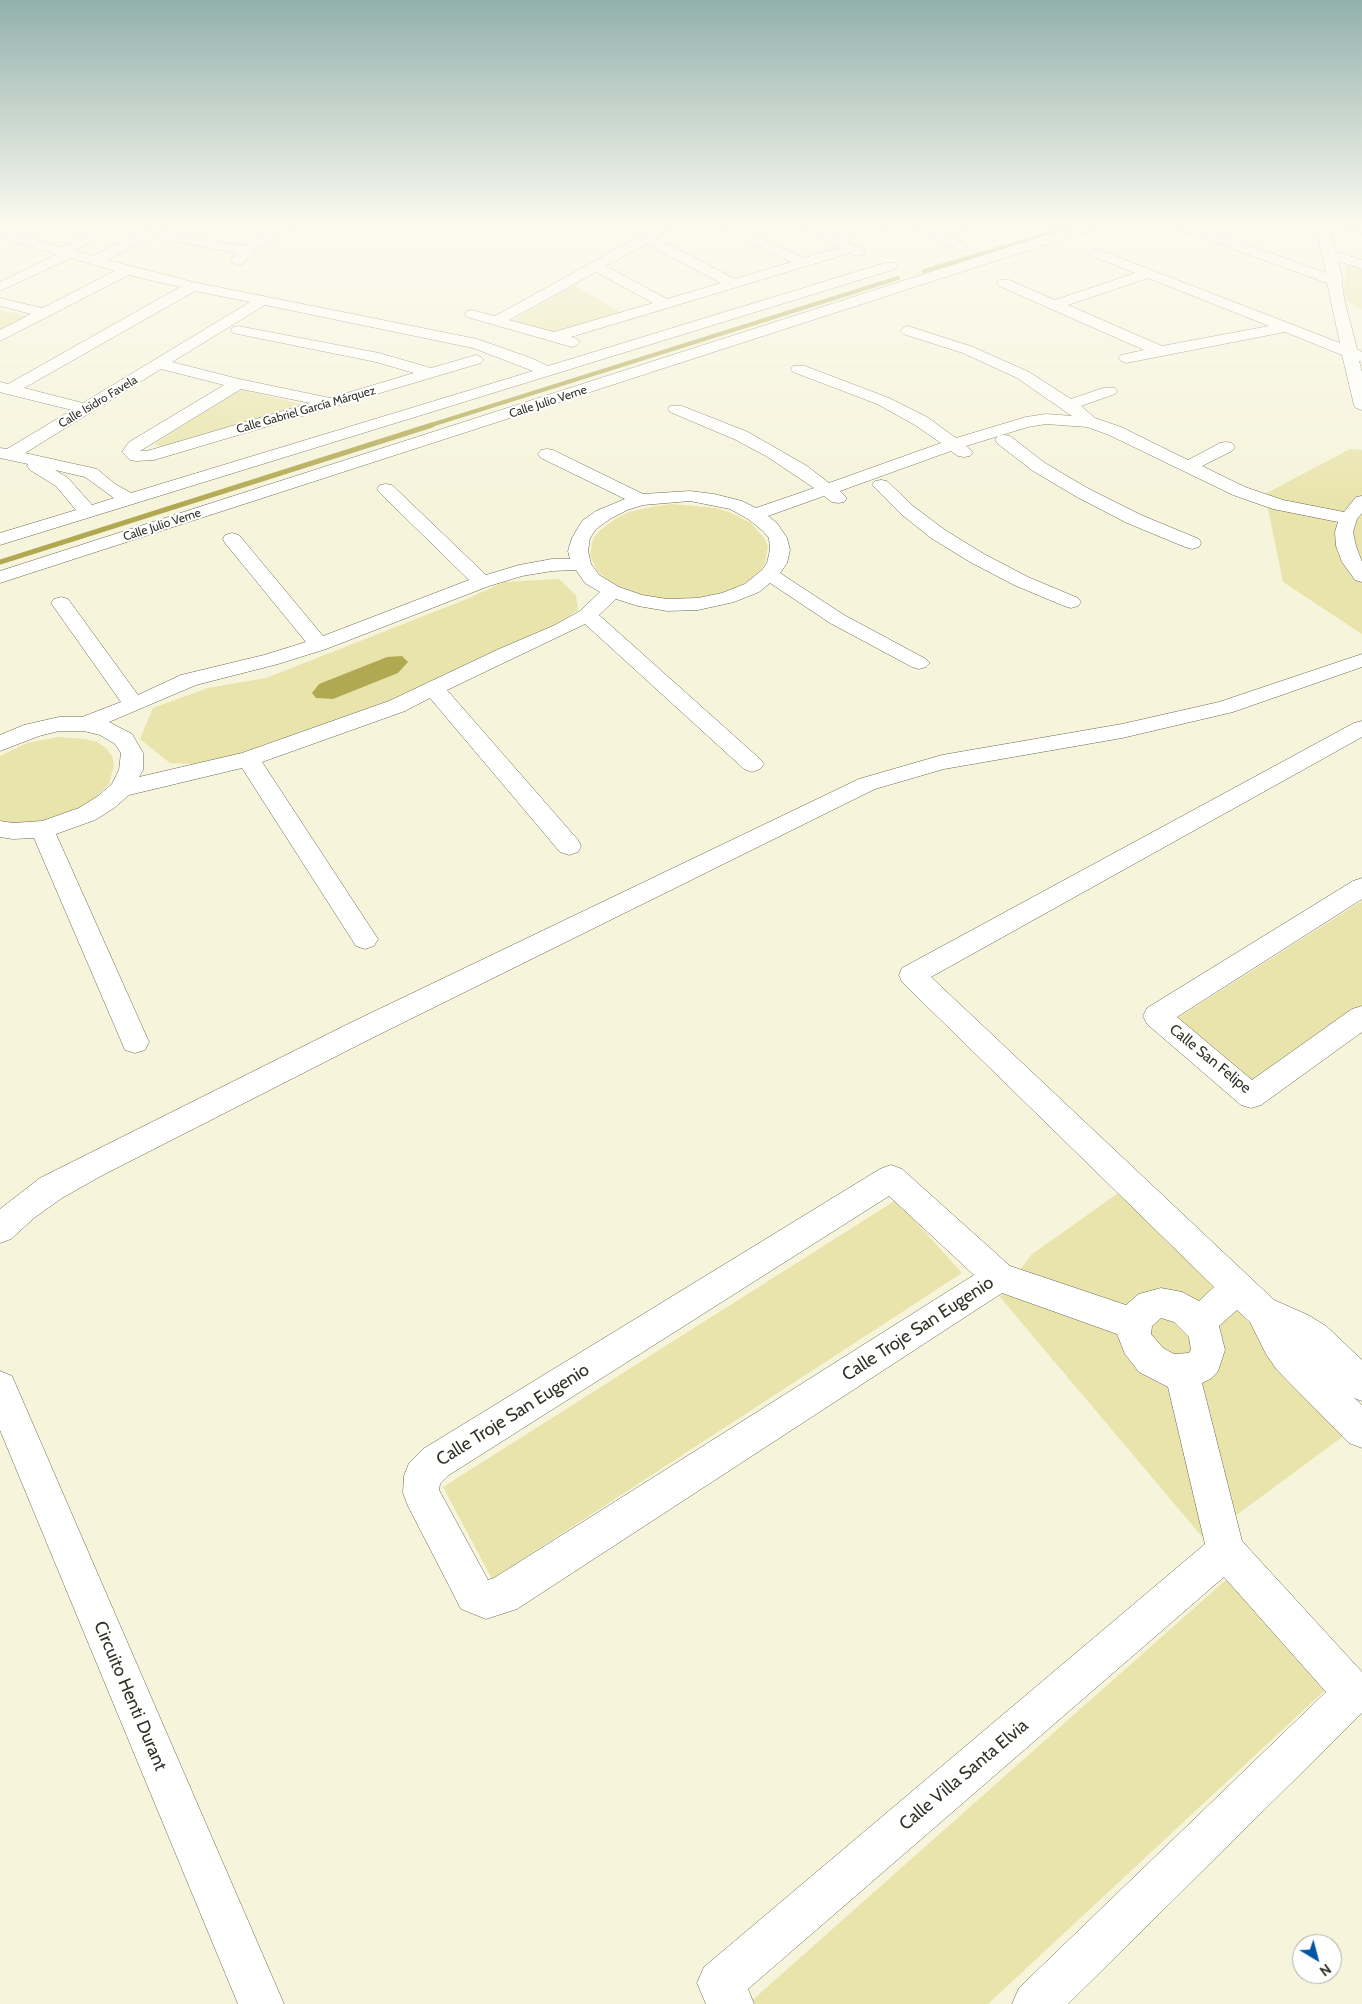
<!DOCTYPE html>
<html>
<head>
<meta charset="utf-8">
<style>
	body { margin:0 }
	#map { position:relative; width:1362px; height:2004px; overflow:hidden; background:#f6f4db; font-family:Cabin,sans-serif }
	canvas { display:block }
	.north { position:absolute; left:1292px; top:1934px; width:50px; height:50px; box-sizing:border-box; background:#fff; border:1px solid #adada9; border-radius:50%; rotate:143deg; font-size:14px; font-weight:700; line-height:20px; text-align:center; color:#323228 }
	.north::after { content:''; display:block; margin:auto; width:18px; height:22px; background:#0256a4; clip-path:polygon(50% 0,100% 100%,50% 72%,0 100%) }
</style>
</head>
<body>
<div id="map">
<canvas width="1362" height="2004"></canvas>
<div class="north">N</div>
</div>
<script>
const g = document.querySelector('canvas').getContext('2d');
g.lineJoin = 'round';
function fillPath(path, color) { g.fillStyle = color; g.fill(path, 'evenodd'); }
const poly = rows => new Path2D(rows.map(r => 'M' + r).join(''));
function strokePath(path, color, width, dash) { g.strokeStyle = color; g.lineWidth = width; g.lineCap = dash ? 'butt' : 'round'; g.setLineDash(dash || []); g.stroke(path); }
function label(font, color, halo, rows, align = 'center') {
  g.font = font + ' Cabin,sans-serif'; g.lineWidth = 4; g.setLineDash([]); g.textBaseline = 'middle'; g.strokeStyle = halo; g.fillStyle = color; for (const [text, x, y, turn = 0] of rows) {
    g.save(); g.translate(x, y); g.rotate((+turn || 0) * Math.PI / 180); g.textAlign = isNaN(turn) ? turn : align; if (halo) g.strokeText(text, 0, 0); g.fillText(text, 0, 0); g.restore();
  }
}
fillPath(poly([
	[1347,262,1362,267,1362,310,1343,299],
	[573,285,622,313,551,333,512,321],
	[0,310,28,316,0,330],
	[239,389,306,405,166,449,154,444],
	[1350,449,1362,450,1362,634,1283,582,1265,494],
	[672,504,716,508,729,512,751,523,764,538,768,546,765,563,760,571,752,579,730,591,700,598,669,600,639,595,626,590,614,585,597,571,590,555,593,539,599,531,617,518,629,512,657,506],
	[559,579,576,595,578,610,549,629,379,708,265,744,216,765,170,763,140,739,153,708,208,688,266,678,467,599,504,582],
	[58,737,86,739,97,742,106,748,112,756,114,765,109,784,89,804,44,823,0,823,0,756,27,743],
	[1362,901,1362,1006,1253,1083,1176,1019],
	[1121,1191,1214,1284,1349,1432,1204,1539,1000,1297,1031,1255],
	[896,1200,962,1273,492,1579,443,1487],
	[1237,1570,1337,1679,988,2004,748,2004]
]), '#e9e4ac');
fillPath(poly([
	[402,656,408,662,398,673,333,699,316,698,312,693,319,684,387,657]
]), '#b1a952');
strokePath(poly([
	[924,271,1069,228],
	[428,426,898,278]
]), '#b1a952', 4);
strokePath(poly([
	[0,562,432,425]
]), '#b1a952', 5);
const minor = poly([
	[106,224,123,224,75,251,93,256,156,224,173,224,163,231,244,246,284,224,301,224,257,249,242,264,237,265,230,261,237,253,151,237,107,260,193,282,477,339,531,358,548,366,885,263,895,263,897,266,895,269,0,545,0,533,76,510,56,486,30,470,27,466,28,464,0,458,0,448,7,449,72,410,3,393,0,392,0,382,8,384,180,287,129,275,0,341,0,330,31,314,0,306,0,298,42,308,115,271,71,258,0,291,0,282,57,254,0,237,0,229,62,247,106,224],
	[195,291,250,302,83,403,24,388,195,291],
	[265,305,473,348,533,371,131,493,115,484,97,469,25,453,161,369,224,385,129,442,122,452,130,460,136,461,154,460,481,363,484,360,481,357,476,355,431,368,379,353,238,326,233,327,231,330,233,333,376,362,414,373,330,398,239,379,172,362,265,305],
	[241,389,310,403,147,451,140,451,241,389],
	[55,470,85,477,114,498,92,505,68,478,55,470],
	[662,224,678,224,656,238,735,279,791,262,715,224,732,224,804,258,839,248,793,224,810,224,834,236,872,224,893,224,892,227,845,241,863,249,865,252,863,255,858,256,850,253,571,337,577,339,580,342,577,345,572,347,467,317,465,314,467,311,472,310,495,316,662,224],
	[646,244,721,283,667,299,606,266,646,244],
	[596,272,653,303,554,332,509,320,596,272],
	[902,224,920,224,934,231,954,224,975,224,974,227,946,236,966,244,968,247,966,250,961,251,902,224],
	[1080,224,1101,224,1100,227,0,583,0,571,1080,224],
	[1171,224,1191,224,1326,273,1317,233,1318,224,1331,224,1331,233,1336,252,1362,260,1362,269,1338,261,1343,281,1342,283,1344,299,1357,349,1362,352,1362,362,1359,361,1362,372,1362,410,1356,408,1354,405,1342,355,1285,332,1126,363,1121,361,1118,358,1121,355,1144,350,999,286,997,283,999,280,1009,280,1055,300,1135,273,1092,256,1090,253,1097,249,1340,343,1327,283,1172,227,1171,224],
	[1148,278,1269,326,1162,346,1068,305,1148,278],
	[1341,224,1362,225,1362,233,1342,227,1341,224],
	[908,326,973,347,1029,372,1071,399,1103,388,1115,388,1117,391,1115,394,1081,406,1095,418,1121,427,1188,460,1220,443,1226,442,1232,443,1235,447,1232,451,1202,466,1245,487,1283,500,1344,512,1356,497,1362,496,1362,513,1357,519,1353,532,1356,546,1362,562,1362,582,1355,580,1342,562,1336,546,1335,532,1338,522,1273,509,1233,495,1109,435,1087,427,1046,424,1028,427,966,446,973,452,970,456,964,457,958,456,951,451,840,491,847,498,844,502,838,503,832,502,824,496,768,516,777,523,787,538,790,550,787,563,780,573,844,615,926,659,930,663,926,667,919,669,912,667,830,623,770,583,759,592,734,602,698,610,667,611,638,606,616,599,599,615,760,759,764,764,760,769,752,772,744,769,585,624,447,690,578,840,581,846,578,852,569,855,560,852,430,698,405,711,262,762,378,939,374,946,365,949,356,946,242,768,129,795,114,808,95,820,56,834,149,1042,145,1050,135,1053,125,1050,34,838,13,839,0,837,0,821,13,823,42,821,79,808,98,796,112,784,119,770,121,753,115,744,100,735,84,731,59,731,39,736,0,751,0,735,24,725,59,717,82,717,121,702,51,603,54,599,61,597,68,599,138,695,181,675,264,655,306,642,225,543,223,539,225,535,232,533,239,535,323,636,469,580,380,493,377,489,380,485,386,484,392,485,486,575,519,565,552,559,570,559,568,551,572,538,582,521,596,511,625,499,541,458,538,454,541,450,547,449,553,450,643,494,690,491,714,494,742,501,756,508,814,488,766,456,736,440,670,412,668,409,670,406,682,406,748,432,807,466,829,483,941,443,915,425,877,404,793,372,791,369,793,366,805,366,889,398,927,417,956,438,1026,417,1046,414,1072,416,1017,378,963,353,903,334,900,331,903,328,908,326],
	[690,501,730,509,748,519,763,531,769,538,770,550,767,563,762,570,745,584,722,593,698,598,667,599,642,595,619,587,599,575,591,564,588,551,590,538,596,529,610,519,627,510,643,505,690,501],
	[576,570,585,583,600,592,580,611,555,625,499,649,389,701,242,753,139,777,143,770,143,753,132,734,109,722,196,685,278,664,326,649,489,586,522,576,552,571,576,570],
	[1004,435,1010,436,1045,463,1089,489,1141,515,1199,539,1201,543,1199,547,1192,549,1185,547,1127,523,1077,497,1033,471,998,444,995,440,998,436,1004,435],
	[881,480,887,481,913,506,945,530,984,554,1028,577,1078,598,1081,602,1078,606,1071,608,1064,606,1014,585,970,562,931,538,901,514,872,485,875,481,881,480],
	[1362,654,1362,667,1233,712,1122,738,944,769,875,789,370,1039,101,1176,62,1198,34,1218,11,1239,0,1243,0,1209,40,1178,350,1023,859,779,942,755,1122,724,1219,702,1362,654],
	[1362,721,1362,737,931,977,1274,1300,1308,1315,1326,1326,1362,1360,1362,1401,1354,1398,1362,1405,1362,1448,1349,1443,1277,1370,1266,1354,1250,1322,1237,1310,1219,1326,1225,1350,1218,1371,1212,1378,1202,1383,1242,1541,1362,1672,1362,1713,1068,2004,1012,2004,1019,1988,1326,1692,1224,1577,748,1989,754,2004,706,2004,697,1983,704,1967,1205,1544,1168,1387,1139,1372,1125,1354,1117,1334,1002,1293,517,1609,486,1619,461,1609,408,1506,403,1493,404,1476,409,1463,423,1449,880,1169,891,1165,902,1169,1010,1266,1126,1305,1139,1294,1161,1288,1182,1292,1199,1301,1214,1287,902,982,899,975,902,968,1354,723,1362,721],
	[889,1196,974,1275,494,1578,488,1580,439,1490,440,1484,449,1475,889,1196],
	[1161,1318,1174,1322,1189,1337,1191,1350,1189,1353,1174,1354,1163,1348,1151,1334,1152,1326,1161,1318],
	[1362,878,1362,899,1177,1017,1252,1080,1352,1009,1362,1006,1362,1032,1261,1105,1251,1108,1241,1105,1147,1024,1143,1016,1147,1008,1353,881,1362,878],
	[0,1371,12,1376,284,2004,238,2004,0,1430,0,1371]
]);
strokePath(minor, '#6a6953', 1);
fillPath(minor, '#fff');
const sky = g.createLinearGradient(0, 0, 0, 505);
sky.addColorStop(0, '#92b0ac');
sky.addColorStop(0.44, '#fbfaef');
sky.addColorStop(1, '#fbfaef00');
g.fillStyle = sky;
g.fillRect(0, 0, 1362, 505);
label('12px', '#323228', '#fff', [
	["Calle Isidro Favela",98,402,-31],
	["Calle Julio Verne",548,402,-18],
	["Calle Gabriel García Márquez",306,410,-16],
	["Calle Julio Verne",162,525,-18]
]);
label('15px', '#323228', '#fff', [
	["Calle San Felipe",1210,1059,39]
]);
label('18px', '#323228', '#fff', [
	["Calle Troje San Eugenio",918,1329,-33],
	["Calle Troje San Eugenio",513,1415,-32],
	["Circuito Henti Durant",130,1696,67],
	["Calle Villa Santa Elvia",964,1775,-40]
]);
</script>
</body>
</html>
